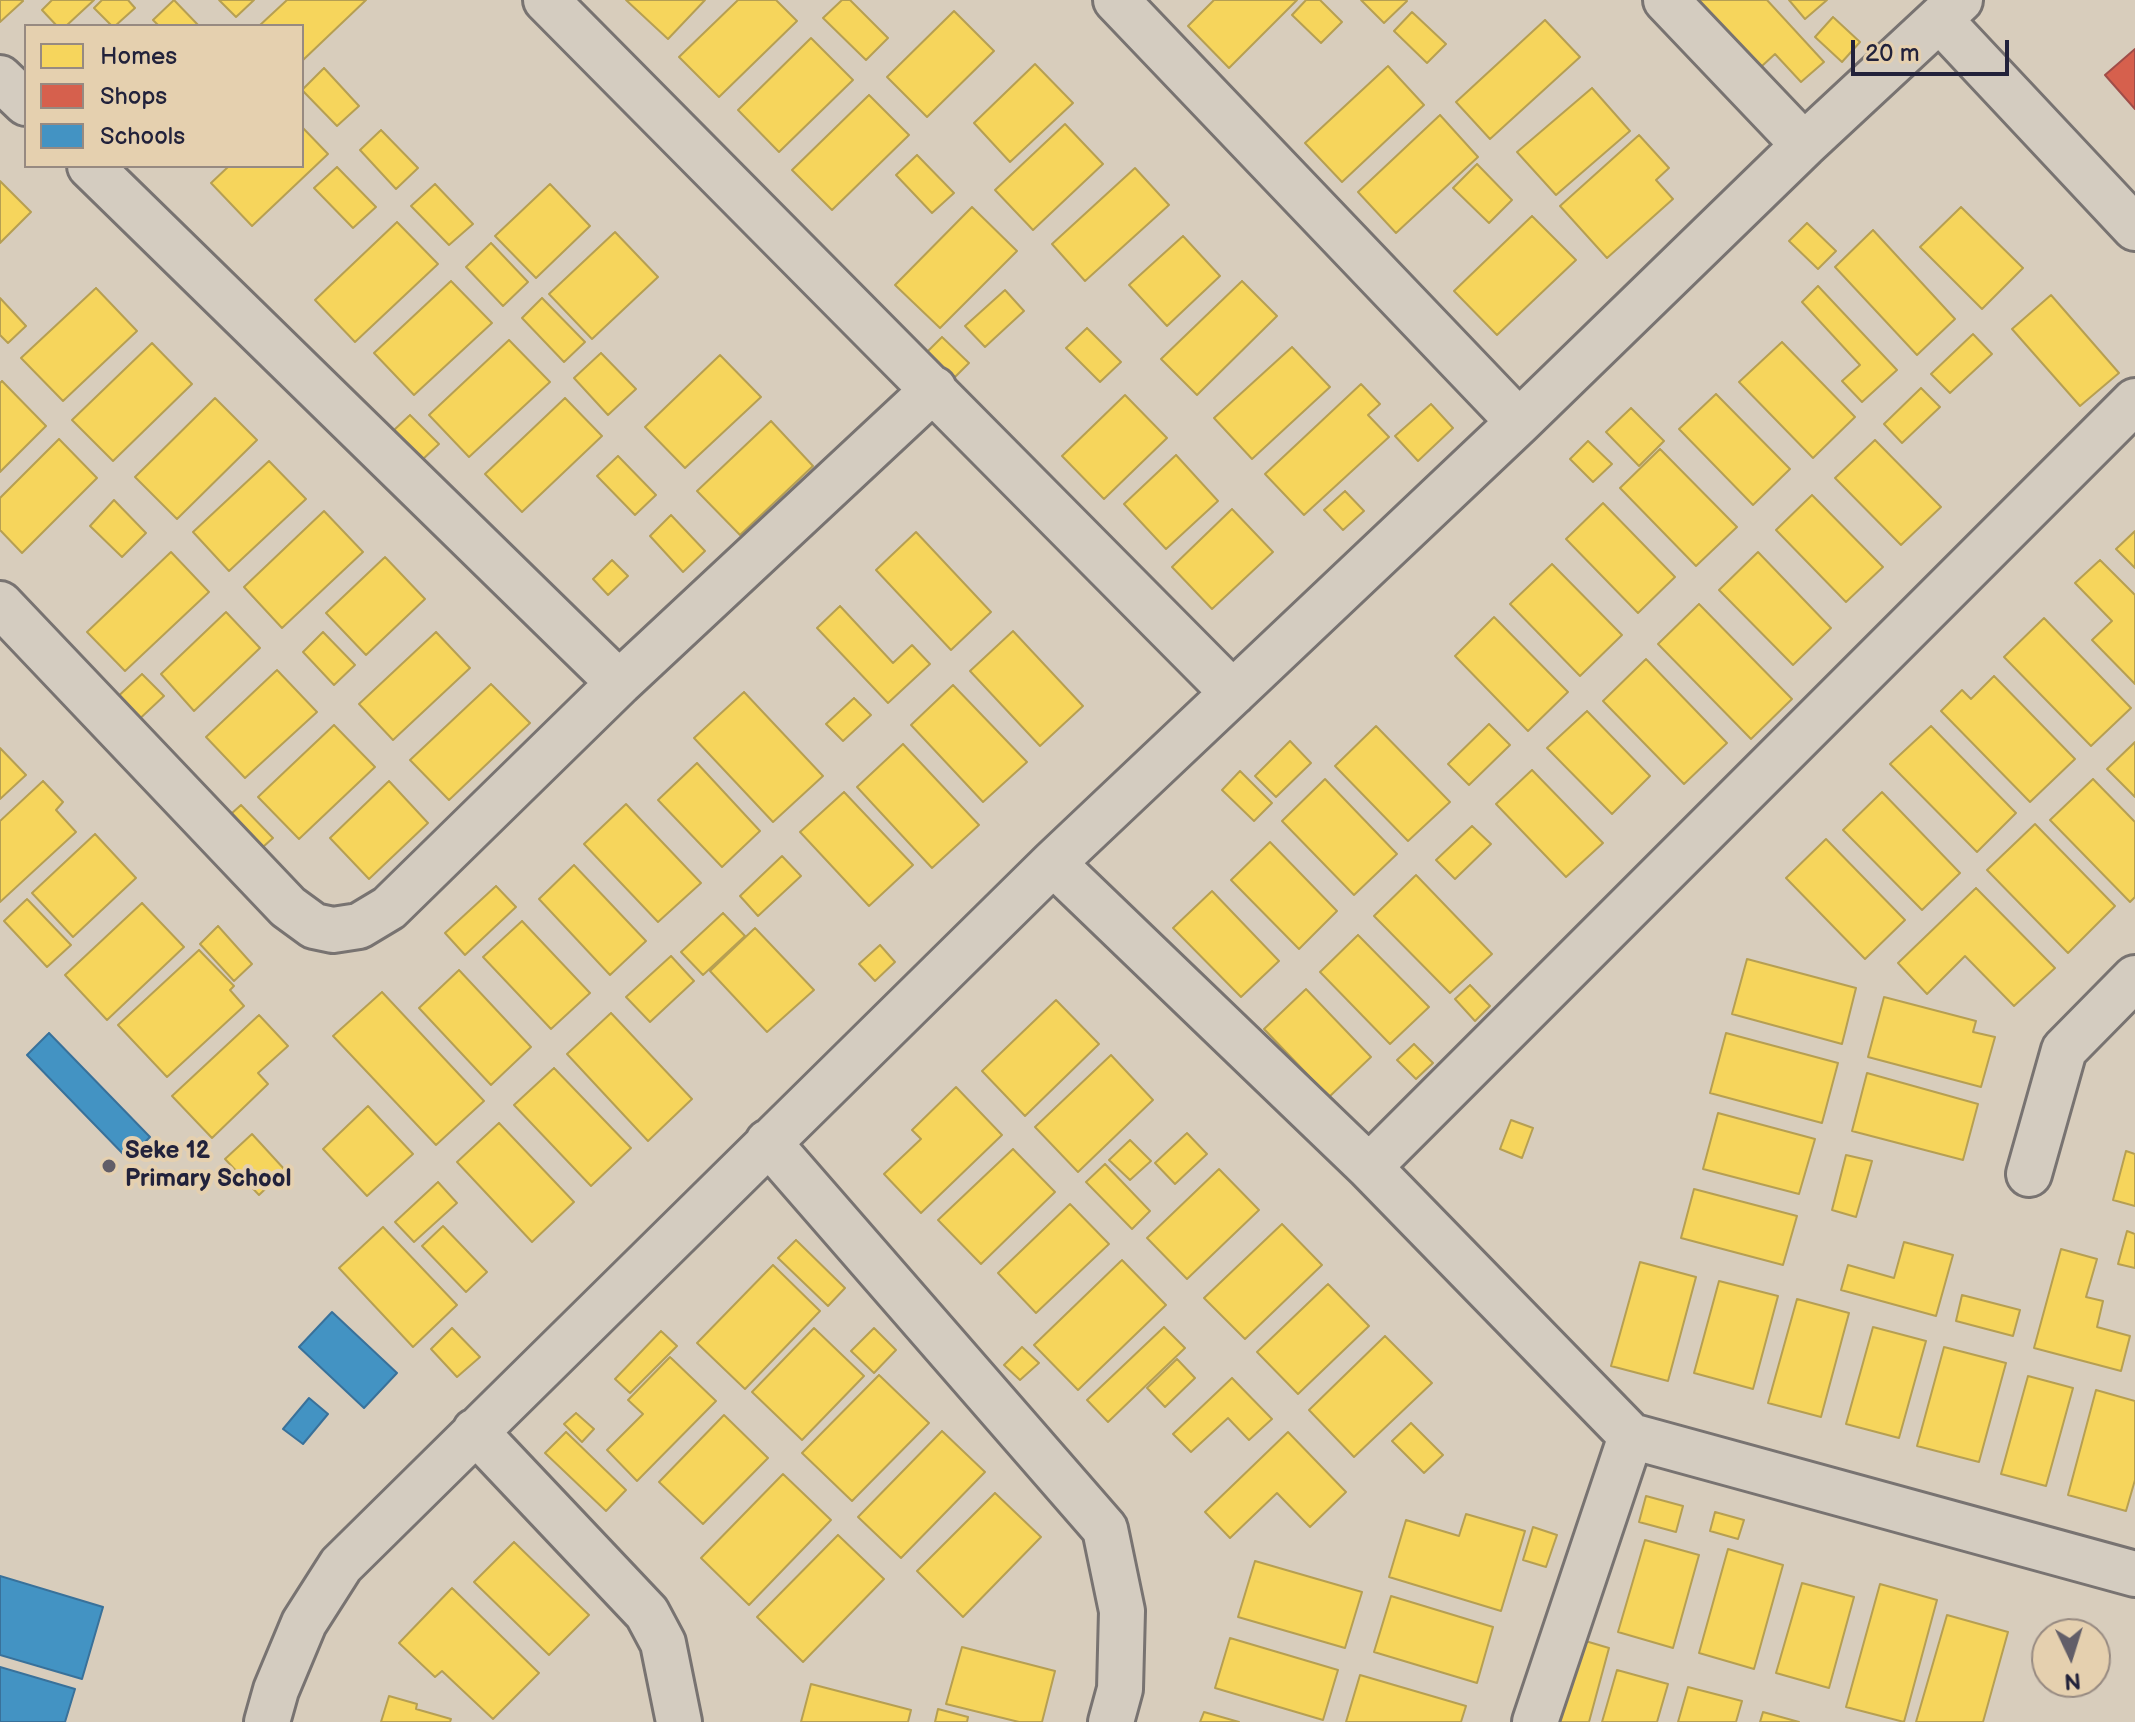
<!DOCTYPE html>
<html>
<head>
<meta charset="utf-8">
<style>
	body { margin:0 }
	#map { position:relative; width:2135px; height:1722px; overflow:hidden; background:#d8cdbc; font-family:"Balsamiq Sans",sans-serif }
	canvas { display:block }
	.legend { position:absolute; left:24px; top:24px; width:280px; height:144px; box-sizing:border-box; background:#e5d0af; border:2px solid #978a81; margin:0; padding:10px 14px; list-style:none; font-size:24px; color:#22223b }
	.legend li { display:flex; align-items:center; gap:16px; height:40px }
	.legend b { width:40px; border:2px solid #978a81 }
	.north { position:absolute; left:2031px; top:1618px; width:80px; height:80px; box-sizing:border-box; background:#e5d0af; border:2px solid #978a81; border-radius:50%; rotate:176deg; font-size:22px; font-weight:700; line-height:32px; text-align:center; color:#22223b }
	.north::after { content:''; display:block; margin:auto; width:28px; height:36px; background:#625e68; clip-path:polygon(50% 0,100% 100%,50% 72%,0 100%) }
	.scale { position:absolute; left:1851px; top:40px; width:158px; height:36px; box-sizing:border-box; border:4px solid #22223b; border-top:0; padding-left:10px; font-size:24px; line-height:28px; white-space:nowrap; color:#22223b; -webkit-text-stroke:6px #e5d0af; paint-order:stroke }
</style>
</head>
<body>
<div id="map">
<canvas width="2135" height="1722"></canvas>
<ul class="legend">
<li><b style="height:22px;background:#f6d55c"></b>Homes</li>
<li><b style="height:22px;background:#d6604d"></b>Shops</li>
<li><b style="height:22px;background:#4393c3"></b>Schools</li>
</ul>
<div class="north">N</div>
<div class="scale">20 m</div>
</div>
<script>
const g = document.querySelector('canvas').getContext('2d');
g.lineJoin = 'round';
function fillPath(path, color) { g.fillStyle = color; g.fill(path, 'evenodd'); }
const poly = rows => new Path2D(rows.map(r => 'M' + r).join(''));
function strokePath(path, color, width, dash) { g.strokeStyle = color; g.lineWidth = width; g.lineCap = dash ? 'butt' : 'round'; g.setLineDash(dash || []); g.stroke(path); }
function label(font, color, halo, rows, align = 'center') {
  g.font = font + ' "Balsamiq Sans",sans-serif'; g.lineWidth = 8; g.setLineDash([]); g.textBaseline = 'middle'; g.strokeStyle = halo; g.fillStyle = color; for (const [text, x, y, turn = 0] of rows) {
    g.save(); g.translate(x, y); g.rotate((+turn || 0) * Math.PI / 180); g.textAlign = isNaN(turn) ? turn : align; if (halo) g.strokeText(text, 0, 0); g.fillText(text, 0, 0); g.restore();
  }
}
const homes = poly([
	[0,0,21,0,23,1,0,22,0,0],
	[52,0,94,0,66,26,57,26,42,10,52,0],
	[102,0,128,0,135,8,115,26,112,26,94,8,102,0],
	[174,0,199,26,159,26,153,20,174,0],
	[219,0,254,0,236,17,219,0],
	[287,0,366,0,302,61,302,26,259,26,287,0],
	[626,0,705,0,668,39,626,0],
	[738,0,776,0,797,21,719,97,679,57,738,0],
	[842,0,850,0,888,38,866,60,823,18,842,0],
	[1214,0,1297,0,1229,68,1188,26,1214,0],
	[1306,0,1320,0,1342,22,1321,43,1292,15,1306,0],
	[1361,0,1406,0,1407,1,1384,23,1361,0],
	[1681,0,1767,0,1824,62,1801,82,1775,54,1750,77,1681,0],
	[1789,0,1827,0,1805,19,1789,0],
	[954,11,994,51,927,117,887,77,954,11],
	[1412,12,1446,44,1427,63,1394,31,1412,12],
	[1833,17,1860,42,1842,62,1815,37,1833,17],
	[1545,20,1580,57,1490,139,1456,102,1545,20],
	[811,38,853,80,779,152,738,110,811,38],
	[1035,64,1073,103,1010,162,974,123,1035,64],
	[1388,66,1424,105,1342,182,1305,143,1388,66],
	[324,68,359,106,337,126,302,90,324,68],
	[1592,88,1630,131,1556,195,1517,152,1592,88],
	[869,95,909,135,832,210,792,170,869,95],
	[1440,115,1478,157,1396,233,1358,192,1440,115],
	[1065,124,1103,164,1033,230,995,190,1065,124],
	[302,127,328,154,252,226,211,183,229,166,302,166,302,127],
	[381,130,418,168,396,189,360,150,381,130],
	[1639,135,1669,168,1656,180,1673,199,1607,258,1560,206,1639,135],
	[917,155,954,193,932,213,896,175,917,155],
	[1477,164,1512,200,1489,223,1453,188,1477,164],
	[337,167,376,207,353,228,314,188,337,167],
	[1135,168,1169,205,1085,281,1052,244,1135,168],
	[0,181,31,212,0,243,0,181],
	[435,184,473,224,449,245,411,206,435,184],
	[550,184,590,226,536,278,495,236,550,184],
	[972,207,1017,251,940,328,895,285,972,207],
	[1961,207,2023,268,1982,309,1920,247,1961,207],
	[1532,216,1576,260,1497,335,1454,291,1532,216],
	[397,222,438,264,355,342,315,300,397,222],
	[1807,223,1836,251,1818,269,1789,241,1807,223],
	[1873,230,1955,319,1917,355,1835,267,1873,230],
	[615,232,658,277,592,339,549,294,615,232],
	[1183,236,1220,276,1167,326,1129,285,1183,236],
	[491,243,528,282,503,306,466,267,491,243],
	[451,281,492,323,414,395,374,353,451,281],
	[1242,281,1277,316,1197,395,1161,359,1242,281],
	[1818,286,1897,370,1862,402,1842,381,1860,365,1802,302,1818,286],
	[96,288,137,331,63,401,21,358,96,288],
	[1005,290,1024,311,985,347,965,326,1005,290],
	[2051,295,2119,373,2080,406,2012,329,2051,295],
	[0,298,26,326,8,343,0,335,0,298],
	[542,298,585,342,564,362,522,318,542,298],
	[1087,328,1121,362,1100,382,1066,348,1087,328],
	[1973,334,1992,354,1950,393,1931,374,1973,334],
	[942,337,969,363,948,384,921,358,942,337],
	[509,340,550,382,469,457,429,415,509,340],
	[1782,342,1855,417,1813,458,1739,382,1782,342],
	[152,343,192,384,113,461,72,420,152,343],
	[1292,347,1330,387,1252,459,1214,418,1292,347],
	[601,353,636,389,608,415,574,378,601,353],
	[720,355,761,397,685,468,645,427,720,355],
	[2,381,46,426,0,472,0,383,2,381],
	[1361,384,1380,404,1368,415,1389,437,1304,515,1265,474,1361,384],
	[1921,388,1940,407,1902,443,1884,424,1921,388],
	[1716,394,1790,469,1753,505,1679,429,1716,394],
	[1125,395,1167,438,1104,499,1062,456,1125,395],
	[215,398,257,440,177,519,135,477,215,398],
	[565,398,602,436,522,512,485,474,565,398],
	[1431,404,1453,428,1418,461,1395,436,1431,404],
	[1631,408,1664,441,1639,466,1606,432,1631,408],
	[410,415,439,444,422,460,394,430,410,415],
	[771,421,813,466,740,535,697,491,771,421],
	[59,439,97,478,22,553,0,530,0,498,59,439],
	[1875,440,1941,507,1901,545,1835,478,1875,440],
	[1588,441,1612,464,1593,482,1570,459,1588,441],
	[1660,449,1737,527,1696,566,1620,488,1660,449],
	[1176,455,1218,501,1166,549,1124,504,1176,455],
	[618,456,656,495,635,515,597,476,618,456],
	[269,461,306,499,229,571,193,532,269,461],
	[1345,491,1364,511,1343,530,1324,510,1345,491],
	[1812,495,1883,567,1846,602,1776,530,1812,495],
	[114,500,146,533,122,557,90,526,114,500],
	[1603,503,1675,577,1638,613,1566,539,1603,503],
	[1232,509,1273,552,1212,609,1172,567,1232,509],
	[324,511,363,552,282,628,244,587,324,511],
	[671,515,705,551,683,572,650,536,671,515],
	[2135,531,2135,568,2116,549,2135,531],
	[916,532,991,612,951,650,876,570,916,532],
	[171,552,209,592,125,671,87,632,171,552],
	[1758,552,1831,628,1793,665,1719,590,1758,552],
	[385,557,425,599,366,655,326,613,385,557],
	[612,560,628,576,608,595,593,579,612,560],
	[2100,560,2135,595,2135,684,2092,640,2112,621,2075,583,2100,560],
	[1552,564,1622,635,1580,676,1510,604,1552,564],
	[1699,604,1792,699,1751,739,1658,644,1699,604],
	[840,606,893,663,912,645,930,664,888,703,817,628,840,606],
	[226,612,260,648,194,711,161,674,226,612],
	[1494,617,1568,692,1528,731,1455,656,1494,617],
	[2044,618,2131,708,2091,746,2004,657,2044,618],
	[1013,631,1083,706,1040,746,970,671,1013,631],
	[323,632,355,665,334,685,303,652,323,632],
	[436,632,470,668,393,740,359,704,436,632],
	[1646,659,1727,743,1684,784,1603,701,1646,659],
	[277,670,317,712,245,778,206,737,277,670],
	[142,674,164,696,133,725,112,702,142,674],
	[1994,676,2075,759,2030,802,1941,711,1962,690,1971,699,1994,676],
	[491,684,530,723,449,800,410,760,491,684],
	[953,685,1027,762,983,802,911,725,953,685],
	[744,692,823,776,773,822,694,738,744,692],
	[854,698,871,715,843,741,826,724,854,698],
	[1587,711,1650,776,1612,814,1547,748,1587,711],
	[1489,724,1510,745,1469,785,1448,764,1489,724],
	[334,725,375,767,299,839,258,797,334,725],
	[1376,726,1450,802,1408,841,1335,766,1376,726],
	[1931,726,2016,813,1977,852,1890,764,1931,726],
	[1290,741,1311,763,1276,797,1255,776,1290,741],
	[2135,742,2135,797,2107,769,2135,742],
	[903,744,979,825,932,868,857,787,903,744],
	[0,748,26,775,0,799,0,748],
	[697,763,760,831,722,867,658,800,697,763],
	[1532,770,1603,843,1566,877,1496,804,1532,770],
	[1240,771,1272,803,1254,821,1222,790,1240,771],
	[1325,779,1397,854,1354,895,1282,821,1325,779],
	[2093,779,2135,822,2135,897,2130,902,2050,820,2093,779],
	[43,781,63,802,56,810,76,832,0,902,0,821,43,781],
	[389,781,428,823,369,879,330,838,389,781],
	[844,792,913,865,869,906,800,832,844,792],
	[1882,792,1960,873,1922,910,1843,830,1882,792],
	[626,804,701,883,658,922,584,844,626,804],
	[241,805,273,838,254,855,222,822,241,805],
	[2035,824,2115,906,2068,953,1987,870,2035,824],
	[1472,826,1491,844,1455,879,1436,860,1472,826],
	[95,834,136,878,73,937,32,893,95,834],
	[1826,839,1905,920,1865,959,1786,878,1826,839],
	[1270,842,1337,911,1299,949,1231,880,1270,842],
	[782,856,801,876,758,916,740,896,782,856],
	[574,865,646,941,610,975,539,899,574,865],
	[1416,875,1492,954,1450,993,1374,916,1416,875],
	[496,886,516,907,465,955,445,933,496,886],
	[1976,888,2055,968,2014,1006,1965,956,1927,994,1898,963,1976,888],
	[1212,891,1279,961,1241,997,1173,928,1212,891],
	[27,899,71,945,47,967,4,921,27,899],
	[142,903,184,947,107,1020,65,975,142,903],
	[723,913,745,936,703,975,681,952,723,913],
	[522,921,590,993,551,1029,483,957,522,921],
	[218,926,252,964,234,981,200,944,218,926],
	[755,928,814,990,767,1032,710,971,755,928],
	[1358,935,1429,1007,1390,1044,1320,972,1358,935],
	[880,945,895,962,875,981,859,964,880,945],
	[199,950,234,986,230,990,244,1006,167,1077,118,1025,199,950],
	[671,956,694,981,650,1022,626,997,671,956],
	[1747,959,1856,988,1842,1044,1732,1014,1747,959],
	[459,970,531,1047,491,1085,419,1008,459,970],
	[1470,985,1490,1006,1475,1021,1455,999,1470,985],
	[1306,989,1371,1057,1329,1097,1264,1029,1306,989],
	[382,992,484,1101,436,1145,333,1036,382,992],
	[1884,997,1976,1021,1973,1032,1995,1037,1981,1087,1868,1057,1884,997],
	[1056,1000,1099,1044,1025,1116,982,1071,1056,1000],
	[611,1013,692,1099,648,1141,567,1054,611,1013],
	[259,1015,288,1046,258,1073,268,1084,212,1138,172,1096,259,1015],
	[1726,1033,1838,1063,1822,1123,1710,1093,1726,1033],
	[1414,1044,1433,1063,1416,1079,1397,1060,1414,1044],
	[1111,1055,1153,1100,1078,1172,1035,1127,1111,1055],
	[554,1068,631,1148,591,1186,514,1105,554,1068],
	[1867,1073,1978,1104,1963,1160,1852,1131,1867,1073],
	[956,1087,1002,1135,921,1213,884,1174,921,1139,912,1130,956,1087],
	[368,1106,413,1154,367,1196,323,1149,368,1106],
	[1718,1113,1815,1139,1799,1194,1703,1169,1718,1113],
	[1511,1120,1533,1128,1522,1158,1500,1149,1511,1120],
	[499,1123,574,1202,532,1242,457,1162,499,1123],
	[1187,1133,1207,1154,1175,1184,1155,1163,1187,1133],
	[252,1134,285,1170,259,1195,225,1159,252,1134],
	[1130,1140,1151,1161,1130,1180,1109,1160,1130,1140],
	[1013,1149,1055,1192,981,1264,938,1220,1013,1149],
	[2126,1151,2135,1154,2135,1206,2113,1200,2126,1151],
	[1846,1155,1872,1161,1856,1217,1832,1210,1846,1155],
	[1105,1164,1150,1211,1132,1229,1086,1182,1105,1164],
	[1219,1169,1259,1210,1187,1279,1147,1238,1219,1169],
	[438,1182,457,1203,414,1242,395,1222,438,1182],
	[1694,1189,1797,1216,1783,1265,1681,1238,1694,1189],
	[1070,1204,1109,1244,1036,1313,998,1273,1070,1204],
	[1282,1224,1322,1265,1245,1339,1204,1298,1282,1224],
	[443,1226,487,1272,466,1292,422,1246,443,1226],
	[383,1227,457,1305,413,1347,339,1268,383,1227],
	[2127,1231,2135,1234,2135,1268,2118,1264,2127,1231],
	[796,1240,845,1288,828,1306,778,1258,796,1240],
	[1904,1242,1953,1255,1936,1316,1841,1290,1848,1265,1894,1278,1904,1242],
	[2061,1249,2097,1259,2086,1297,2103,1301,2097,1327,2130,1336,2121,1371,2034,1348,2061,1249],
	[1122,1260,1166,1305,1078,1390,1034,1345,1122,1260],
	[1640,1262,1696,1277,1668,1381,1611,1366,1640,1262],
	[773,1265,820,1311,745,1389,697,1343,773,1265],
	[1719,1281,1778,1296,1753,1389,1694,1373,1719,1281],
	[1328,1284,1369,1326,1298,1394,1257,1352,1328,1284],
	[1962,1295,2020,1310,2013,1336,1956,1321,1962,1295],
	[1797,1299,1849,1313,1821,1417,1768,1403,1797,1299],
	[1164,1327,1185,1348,1108,1422,1087,1400,1164,1327],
	[1873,1327,1926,1341,1899,1438,1846,1424,1873,1327],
	[452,1328,480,1357,457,1377,431,1349,452,1328],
	[814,1328,864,1376,802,1440,752,1392,814,1328],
	[874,1328,896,1350,874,1373,851,1351,874,1328],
	[661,1331,677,1346,630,1393,615,1379,661,1331],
	[1385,1336,1432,1383,1354,1457,1309,1410,1385,1336],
	[1022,1347,1039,1363,1020,1380,1004,1365,1022,1347],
	[1944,1347,2006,1363,1979,1462,1917,1446,1944,1347],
	[670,1357,716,1401,637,1481,607,1450,643,1414,628,1400,670,1357],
	[1177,1359,1195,1378,1165,1407,1147,1388,1177,1359],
	[879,1375,929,1423,852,1501,802,1453,879,1375],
	[2028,1376,2073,1388,2046,1486,2001,1474,2028,1376],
	[1232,1378,1272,1419,1249,1440,1228,1418,1191,1452,1173,1434,1232,1378],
	[2096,1390,2135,1401,2135,1480,2126,1511,2068,1495,2096,1390],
	[576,1413,594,1429,582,1442,564,1424,576,1413],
	[724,1415,768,1458,703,1524,659,1482,724,1415],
	[1411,1423,1443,1455,1424,1473,1392,1441,1411,1423],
	[942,1431,985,1472,901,1558,858,1517,942,1431],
	[566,1432,626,1490,606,1511,545,1453,566,1432],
	[1288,1432,1346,1492,1310,1527,1277,1493,1230,1538,1205,1512,1288,1432],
	[783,1474,831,1520,749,1605,701,1558,783,1474],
	[995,1493,1041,1537,963,1617,917,1571,995,1493],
	[1646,1496,1683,1506,1676,1532,1639,1522,1646,1496],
	[1715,1512,1744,1520,1738,1539,1710,1531,1715,1512],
	[1466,1514,1525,1531,1501,1611,1389,1577,1406,1520,1459,1536,1466,1514],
	[1533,1527,1557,1535,1546,1567,1523,1560,1533,1527],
	[838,1535,884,1579,803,1662,757,1617,838,1535],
	[1645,1540,1699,1555,1673,1648,1618,1632,1645,1540],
	[514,1542,589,1615,549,1655,474,1582,514,1542],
	[1728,1549,1783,1565,1754,1669,1699,1653,1728,1549],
	[1255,1561,1362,1592,1345,1648,1238,1617,1255,1561],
	[1802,1583,1854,1597,1829,1688,1776,1673,1802,1583],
	[1880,1584,1937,1600,1904,1722,1846,1707,1880,1584],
	[452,1588,539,1673,493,1719,442,1671,435,1677,399,1643,452,1588],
	[1391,1596,1493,1627,1477,1683,1374,1652,1391,1596],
	[1947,1615,2008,1632,1983,1722,1916,1722,1947,1615],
	[1230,1638,1338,1670,1323,1720,1215,1688,1230,1638],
	[1582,1640,1609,1648,1589,1722,1559,1722,1582,1640],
	[962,1647,1055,1671,1042,1722,1019,1722,946,1704,962,1647],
	[1617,1670,1668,1684,1657,1722,1602,1722,1617,1670],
	[1360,1675,1466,1706,1461,1722,1346,1722,1360,1675],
	[811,1684,911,1710,908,1722,801,1722,811,1684],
	[1688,1687,1742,1701,1736,1722,1678,1722,1688,1687],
	[389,1696,417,1704,416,1709,451,1719,450,1722,381,1722,389,1696],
	[938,1709,968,1717,967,1722,935,1722,938,1709],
	[1204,1712,1239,1722,1200,1722,1204,1712],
	[1763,1712,1799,1722,1760,1722,1763,1712]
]);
fillPath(homes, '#f6d55c');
strokePath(homes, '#b69f52', 2);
const shops = poly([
	[2135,49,2135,109,2105,75,2135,49]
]);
fillPath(shops, '#d6604d');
strokePath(shops, '#a04d48', 2);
const schools = poly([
	[49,1033,150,1137,128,1159,27,1055,49,1033],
	[332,1312,397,1373,364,1408,299,1347,332,1312],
	[309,1398,328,1414,303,1444,283,1429,309,1398],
	[0,1576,103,1607,82,1679,0,1655,0,1576],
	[0,1667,75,1689,65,1722,0,1722,0,1667]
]);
fillPath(schools, '#4393c3');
strokePath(schools, '#39719a', 2);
const minor = poly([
	[546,0,1233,693],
	[1116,0,1519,422],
	[1666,0,1804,145],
	[1940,20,2135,228],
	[0,78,26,103],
	[90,166,619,683],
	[0,604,288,907,314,926,333,930,359,926,389,908,619,683,934,389],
	[1053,863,1369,1167,1631,1436,2135,1574],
	[768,1142,1105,1529,1122,1611,1120,1689,1111,1722],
	[1369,1167,2135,401],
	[2029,1174,2064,1050,2135,978],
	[475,1431,647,1613,663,1643,679,1722],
	[267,1722,276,1690,304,1623,341,1565,1053,863,1519,422,1804,145,1960,0],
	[1535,1722,1631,1436]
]);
strokePath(minor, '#787371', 50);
strokePath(minor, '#d4ccc0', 44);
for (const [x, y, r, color] of [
	[109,1166,8,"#625e68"]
]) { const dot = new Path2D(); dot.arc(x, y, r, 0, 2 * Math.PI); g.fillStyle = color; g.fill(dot); strokePath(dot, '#e5d0af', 3); }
label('bold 24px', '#22223b', '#e5d0af', [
	["Seke 12",125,1152],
	["Primary School",125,1180]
], 'left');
</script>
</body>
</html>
